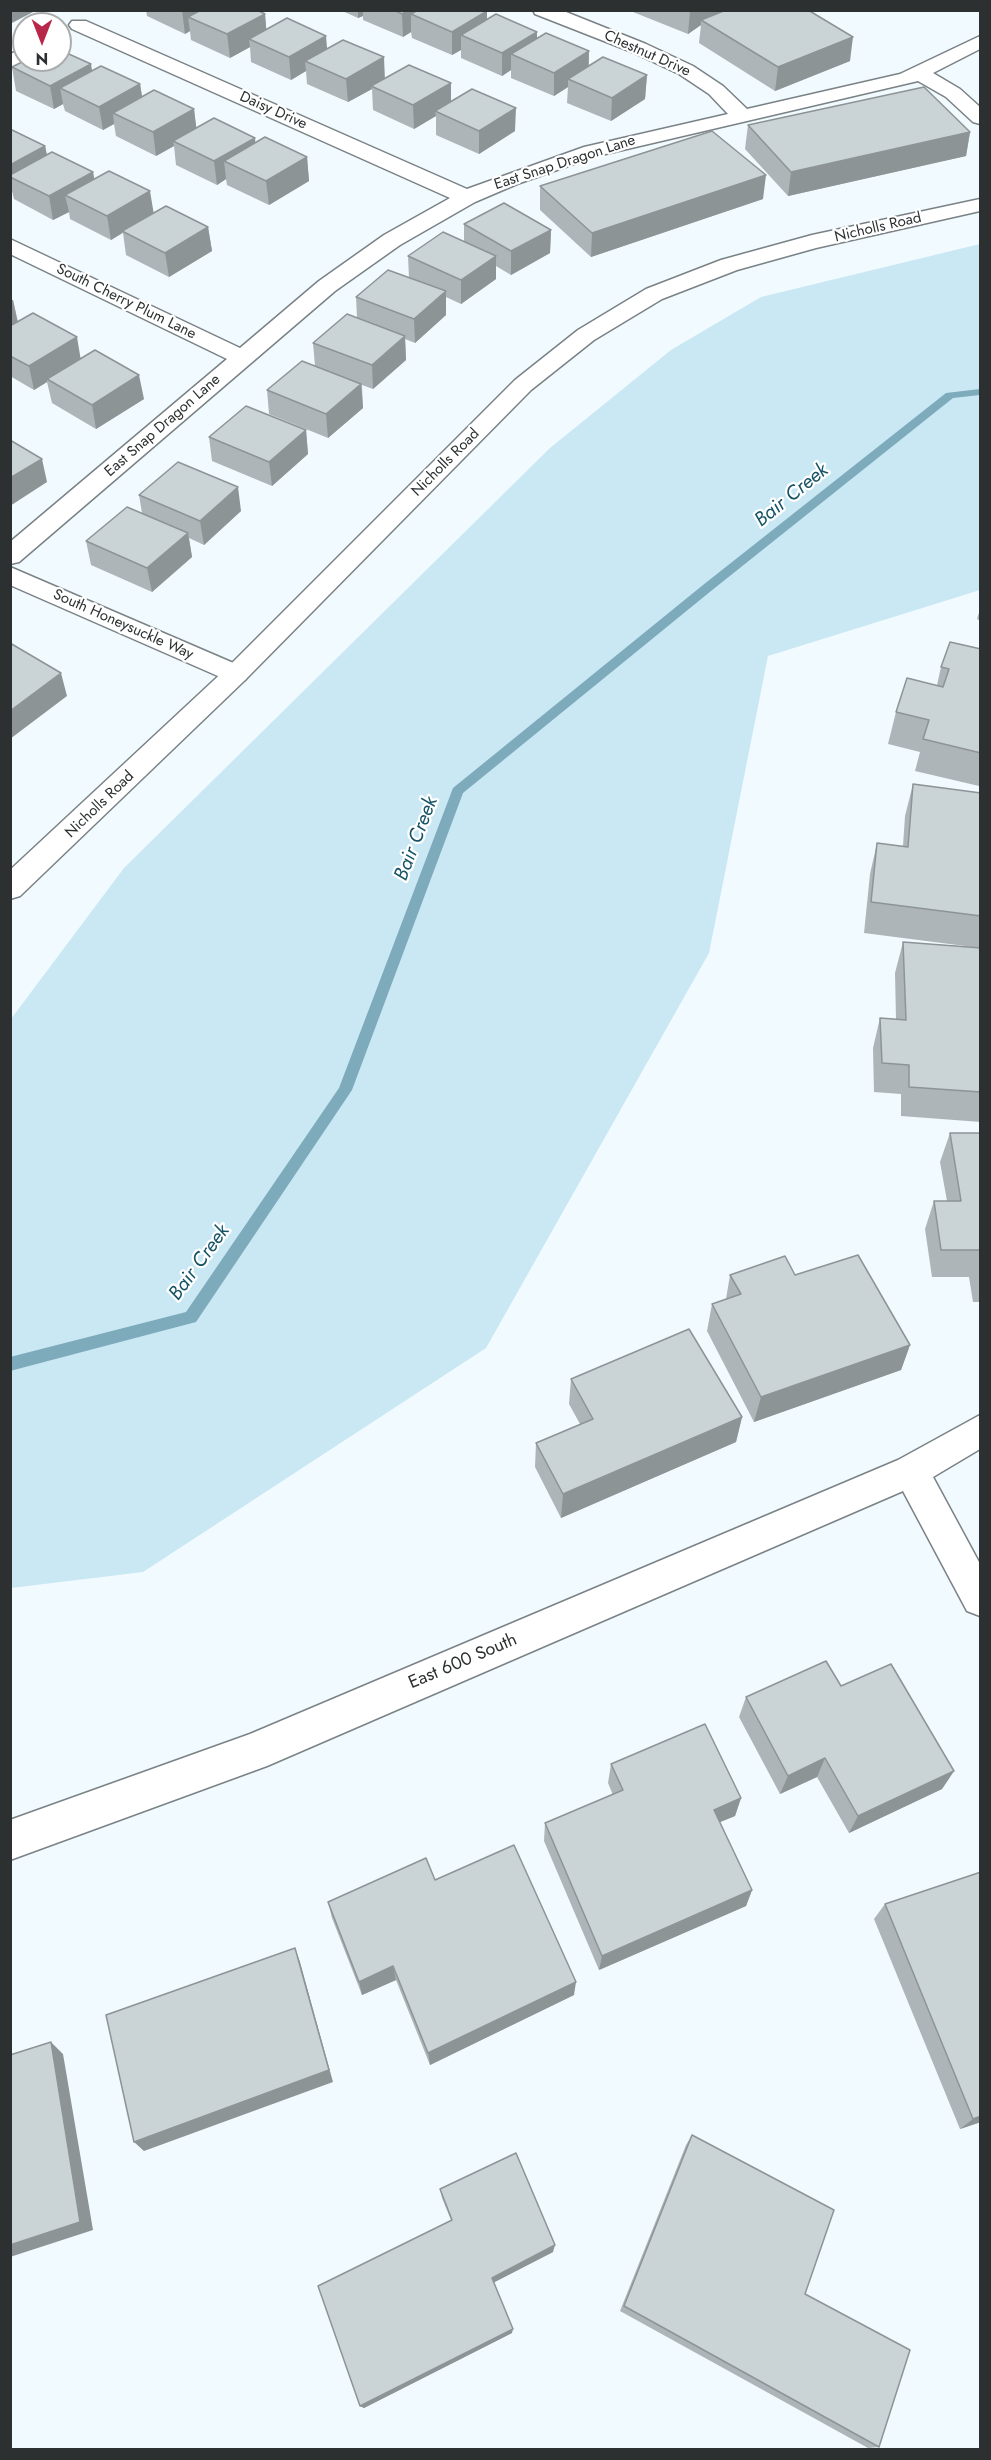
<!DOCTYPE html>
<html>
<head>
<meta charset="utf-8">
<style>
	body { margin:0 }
	#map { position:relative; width:991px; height:2460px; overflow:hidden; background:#f1fafe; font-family:Jost,sans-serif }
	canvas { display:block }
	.frame { position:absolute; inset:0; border:12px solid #2c3031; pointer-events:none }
	.north { position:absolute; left:12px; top:12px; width:60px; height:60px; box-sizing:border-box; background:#fff; border:2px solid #abacad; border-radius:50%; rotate:180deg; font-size:16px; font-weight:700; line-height:24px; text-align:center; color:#2c3031 }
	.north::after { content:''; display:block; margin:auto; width:21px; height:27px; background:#b82749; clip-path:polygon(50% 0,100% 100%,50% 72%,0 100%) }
</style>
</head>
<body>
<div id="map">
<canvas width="991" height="2460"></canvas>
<div class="frame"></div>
<div class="north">N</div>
</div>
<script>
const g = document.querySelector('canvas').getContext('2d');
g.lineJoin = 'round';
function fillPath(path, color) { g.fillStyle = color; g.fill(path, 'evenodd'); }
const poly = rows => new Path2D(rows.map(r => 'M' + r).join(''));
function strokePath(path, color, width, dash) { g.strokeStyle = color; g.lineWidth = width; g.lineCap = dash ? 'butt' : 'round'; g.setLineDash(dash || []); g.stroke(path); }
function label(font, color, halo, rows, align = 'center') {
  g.font = font + ' Jost,sans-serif'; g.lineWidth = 4.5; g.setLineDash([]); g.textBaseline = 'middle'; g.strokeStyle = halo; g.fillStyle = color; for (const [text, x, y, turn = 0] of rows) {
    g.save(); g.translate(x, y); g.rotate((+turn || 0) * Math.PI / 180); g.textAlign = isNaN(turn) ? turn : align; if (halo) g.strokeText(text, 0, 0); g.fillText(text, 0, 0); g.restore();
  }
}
fillPath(poly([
	[980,244,980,590,768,656,709,953,486,1348,143,1572,11,1588,11,1019,124,868,550,448,671,350,761,297]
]), '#c9e8f4');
fillPath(poly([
	[980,389,980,395,953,398,711,591,463,793,352,1090,196,1322,10,1371,10,1357,186,1312,339,1088,453,788,703,585,946,393,980,389]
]), '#7dabbc');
const minor = poly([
	[533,10,561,10,646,44,693,66,723,86,747,109,900,74,980,36,980,49,933,73,960,89,980,107,980,124,973,122,946,97,918,81,597,156,517,184,475,202,400,245,335,291,19,562,10,564,10,542,227,359,10,254,10,239,240,348,319,281,384,235,450,198,72,29,69,25,72,21,86,21,467,189,584,147,728,114,709,94,679,74,632,52,535,14,533,10],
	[24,49,24,60,29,60,10,68,10,54,24,49],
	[10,567,245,668,249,674,245,680,236,683,227,680,10,585,10,567],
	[980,1415,980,1449,933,1477,980,1564,980,1616,967,1611,903,1491,267,1766,10,1860,10,1820,250,1734,898,1460,980,1415]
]);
const tertiary = poly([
	[980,199,980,211,816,248,737,270,662,299,594,340,531,390,245,680,20,896,10,899,10,870,227,668,515,380,578,330,646,289,721,260,812,235,980,199]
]);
strokePath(minor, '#7a8286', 3);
strokePath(tertiary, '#7a8286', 3);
fillPath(minor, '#fff');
fillPath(tertiary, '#fff');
fillPath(poly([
	[146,10,257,10,265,14,266,30,327,48,385,79,451,83,451,102,515,131,479,154,436,135,436,116,414,129,373,110,372,89,348,102,307,84,306,71,291,80,251,62,250,47,230,58,191,40,190,31,185,34,147,16],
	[340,10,485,10,487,11,487,20,537,39,589,51,589,66,647,75,645,99,611,121,567,103,568,87,554,96,511,78,511,70,502,76,461,58,461,50,452,55,412,38,411,32,403,37,363,20,363,16,358,18],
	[628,10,724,10,721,12,850,61,775,91,699,43,701,25,688,34],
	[12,67,92,71,140,84,142,97,194,109,196,128,255,138,255,143,307,157,309,181,269,205,227,185,226,179,217,185,176,165,174,146,156,156,116,136,114,124,103,130,65,111,63,104,54,109,16,91],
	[748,125,970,132,966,156,788,196,745,149],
	[10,129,45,146,47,155,93,172,94,179,154,213,208,227,212,251,169,277,126,255,123,233,111,240,70,219,69,212,53,220,14,199,12,191,10,192],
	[540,186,763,199,591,257,540,210],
	[464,224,551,230,550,253,511,275,496,266,496,279,461,304,446,297,446,315,415,343,405,339,406,360,373,389,362,385,363,408,328,438,269,414,267,390,315,366,313,343,357,318,356,297,409,278,408,256,464,241],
	[10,299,13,300,18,322,81,358,144,399,96,429,52,403,47,382,34,390,10,376],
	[306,430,308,454,272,486,212,461,209,437],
	[139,495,241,511,204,545,189,538,192,557,152,592,91,565,86,541,142,513],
	[981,606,981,621,977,619],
	[981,649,981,781,979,786,915,771,920,752,888,744,896,712,937,685,941,667],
	[913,784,981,793,981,1122,901,1116,901,1094,874,1092,873,1048,880,1018,896,1019,895,973,903,942,973,947,864,933,870,874,877,843,903,846,905,816],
	[950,1133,981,1133,981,1302,973,1302,969,1277,932,1277,925,1229,934,1201,947,1201,940,1162],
	[730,1275,795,1275,910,1345,901,1370,754,1422,707,1331,712,1304,726,1299],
	[571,1379,742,1417,736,1442,561,1518,535,1467,536,1443,580,1424,569,1404],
	[841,1686,954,1771,942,1789,849,1833,817,1777,780,1794,739,1717,746,1697],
	[611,1764,741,1798,735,1816,720,1822,752,1890,746,1906,599,1970,544,1841,545,1823,613,1795,608,1783],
	[981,1872,981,2122,960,2129,874,1919,885,1904],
	[435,1880,574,1995,430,2065,396,1980,362,1995,332,1918,328,1902],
	[692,2135,805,2294,879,2447,868,2448,620,2311,686,2145],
	[440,2189,553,2252,494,2282,512,2333,364,2408,360,2406,451,2220,442,2198]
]), '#aeb5b8');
fillPath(poly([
	[10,10,37,10,10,24],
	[182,10,222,10,188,17,190,31,185,34],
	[358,10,363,10,363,16,358,18],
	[407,10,438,10,411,14,411,32,403,37,402,14],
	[724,10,706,22,701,20,701,25,688,34,690,11],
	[487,11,487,34,461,35,461,50,452,55,452,32],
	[265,14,267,37,249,39,250,47,230,58,227,34],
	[537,32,537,55,511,54,511,70,502,76,502,53],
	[326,36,328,59,305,61,306,71,291,80,289,57],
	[853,37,850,61,775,91,778,67],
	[589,51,588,75,568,79,568,87,554,96,554,73],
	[384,57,385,81,371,86,372,89,348,102,346,79],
	[91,64,95,88,60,88,63,104,54,109,50,86],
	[647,75,645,99,611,121,612,98],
	[451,83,451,107,435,111,436,116,414,129,413,105],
	[140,84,144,108,113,113,114,124,103,130,99,107],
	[516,108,515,131,479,154,479,131],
	[194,109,197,133,173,141,174,146,156,156,153,132],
	[970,132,966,156,788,196,791,172],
	[255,138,257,161,224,161,226,179,217,185,214,161],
	[45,146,50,170,10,177,10,165],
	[307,157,309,181,269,205,266,181],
	[93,172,97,195,65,195,69,212,53,220,49,196],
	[766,175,763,199,591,257,592,233],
	[150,191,154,215,122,231,122,233,111,240,107,216],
	[208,227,212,251,169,277,165,253],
	[551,230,550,253,511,275,511,251],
	[496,256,496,279,461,304,461,280],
	[446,291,446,315,415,343,414,319],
	[13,300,18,324,10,329,10,301],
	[405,336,406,360,373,389,372,365],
	[77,337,81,361,47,379,47,382,34,390,29,366],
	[139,375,144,399,96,429,92,405],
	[361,384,363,408,328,438,326,414],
	[306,430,308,454,272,486,269,462],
	[42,459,47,482,10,506,10,478],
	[238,487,241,511,204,545,200,521],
	[188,533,192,557,152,592,147,568],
	[61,673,67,696,10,739,10,711],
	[910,1345,901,1370,754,1422,761,1397],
	[742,1417,736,1442,561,1518,563,1494],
	[825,1758,817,1777,780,1794,788,1776],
	[954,1771,942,1789,849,1833,858,1816],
	[741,1798,735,1816,708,1827,714,1810],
	[752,1890,746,1906,599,1970,602,1956],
	[295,1948,300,1962,333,2082,144,2151,134,2142],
	[393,1966,396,1980,362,1995,359,1982],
	[576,1982,574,1995,430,2065,428,2053],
	[51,2042,63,2054,93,2230,10,2257,10,2245],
	[981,2116,981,2122,960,2129,973,2119],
	[555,2245,553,2252,493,2283,492,2278],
	[513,2329,512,2333,364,2408,360,2406]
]), '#8d9496');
const building = poly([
	[201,10,257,10,265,14,227,34,188,17,201,10],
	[394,10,407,10,402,14,394,10],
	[418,10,485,10,487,11,452,32,411,14,418,10],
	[726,10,808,10,853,37,778,67,701,20,726,10],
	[496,14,537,32,502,53,461,35,496,14],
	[287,18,326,36,289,57,249,39,287,18],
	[546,33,589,51,554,73,511,54,546,33],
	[343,40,384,57,346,79,305,61,343,40],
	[60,50,91,64,50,86,12,67,26,60,60,60,60,50],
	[603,57,647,75,612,98,568,79,603,57],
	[409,65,451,83,413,105,371,86,409,65],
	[101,66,140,84,99,107,60,88,101,66],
	[924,87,970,132,791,172,748,125,924,87],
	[472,89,516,108,479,131,435,111,472,89],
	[154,90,194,109,153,132,113,113,154,90],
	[214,118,255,138,214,161,173,141,214,118],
	[10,129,45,146,10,165,10,129],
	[712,131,766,175,592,233,540,186,712,131],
	[265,137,307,157,266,181,224,161,265,137],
	[52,152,93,172,49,196,10,177,10,175,52,152],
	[109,171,150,191,107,216,65,195,109,171],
	[504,203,551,230,511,251,464,224,504,203],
	[166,206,208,227,165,253,122,231,166,206],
	[443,232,496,256,461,280,408,256,443,232],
	[388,270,446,291,414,319,356,297,388,270],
	[33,313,77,337,29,366,10,356,10,326,33,313],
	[347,314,405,336,372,365,313,343,347,314],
	[95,350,139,375,92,405,47,379,95,350],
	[302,361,361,384,326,414,267,390,302,361],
	[246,406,306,430,269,462,209,437,246,406],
	[10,440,42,459,10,478,10,440],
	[178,462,238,487,200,521,139,495,178,462],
	[127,507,188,533,147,568,86,541,127,507],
	[950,642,981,649,981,753,923,739,929,720,896,712,907,678,943,687,949,669,941,667,950,642],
	[10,643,61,673,10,711,10,643],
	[913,784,981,793,981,916,871,902,877,843,908,847,913,784],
	[903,942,981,948,981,1092,909,1087,909,1065,882,1063,880,1018,906,1020,903,942],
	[950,1133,981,1133,981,1253,980,1250,941,1250,934,1201,961,1201,950,1133],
	[858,1255,910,1345,761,1397,712,1304,741,1294,730,1275,785,1256,795,1275,858,1255],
	[689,1329,742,1417,563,1494,536,1443,593,1419,571,1379,689,1329],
	[826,1661,841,1686,891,1664,954,1771,858,1816,825,1758,788,1776,746,1697,826,1661],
	[705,1724,741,1798,714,1810,752,1890,602,1956,545,1823,623,1790,611,1764,705,1724],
	[514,1845,576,1982,428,2053,393,1966,359,1982,328,1902,426,1858,435,1880,514,1845],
	[981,1872,981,2116,973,2119,885,1904,981,1872],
	[295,1948,329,2070,134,2142,106,2015,295,1948],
	[51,2042,80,2222,10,2245,10,2055,51,2042],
	[692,2135,834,2210,805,2294,910,2350,879,2447,624,2306,692,2135],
	[516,2153,555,2245,492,2278,513,2329,360,2406,318,2286,452,2220,440,2189,516,2153]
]);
fillPath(building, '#cad3d6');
strokePath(building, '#8d9496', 1.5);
label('15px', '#2c3031', '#fff', [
	["Chestnut Drive",647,54,24],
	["Daisy Drive",273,111,24],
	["East Snap Dragon Lane",565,163,-18],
	["Nicholls Road",878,228,-13],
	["South Cherry Plum Lane",126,302,26],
	["East Snap Dragon Lane",163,426,-41],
	["Nicholls Road",446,463,-45],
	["South Honeysuckle Way",123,625,24],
	["Nicholls Road",100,805,-44]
]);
label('18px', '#2c3031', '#fff', [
	["East 600 South",463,1662,-23]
]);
label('italic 20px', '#175467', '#fff', [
	["Bair Creek",792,496,-39],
	["Bair Creek",417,839,-69],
	["Bair Creek",200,1263,-54]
]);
</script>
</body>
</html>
